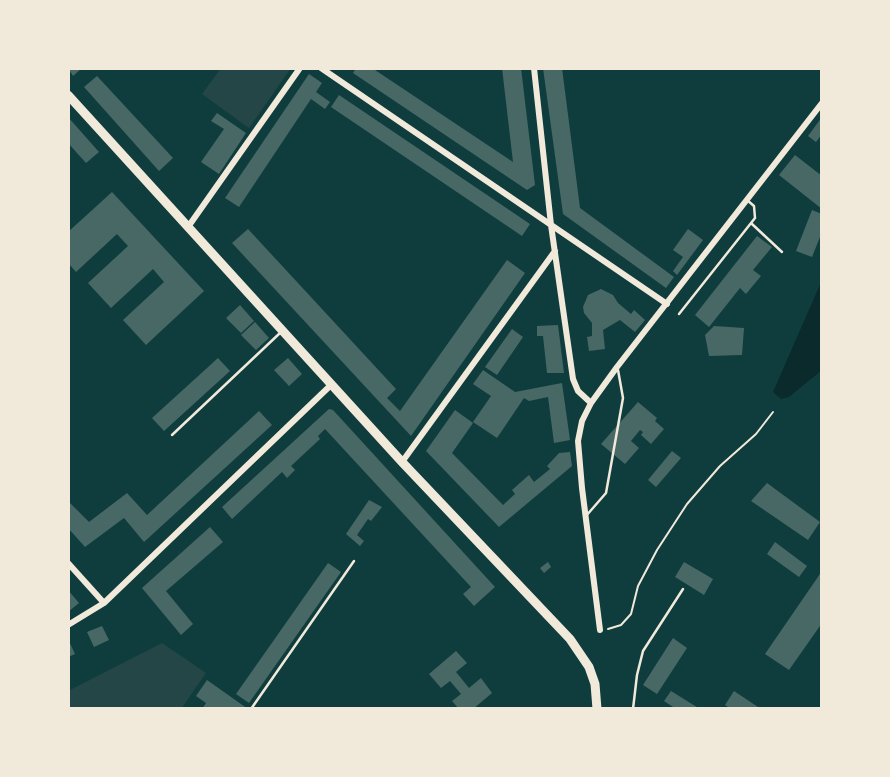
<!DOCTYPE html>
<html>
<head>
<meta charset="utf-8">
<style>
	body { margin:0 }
	#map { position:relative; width:890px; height:777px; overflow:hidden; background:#0f3d3e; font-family:"Space Grotesk",sans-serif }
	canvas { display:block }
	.frame { position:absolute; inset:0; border:70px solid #f1e9da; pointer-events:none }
</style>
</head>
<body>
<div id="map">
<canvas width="890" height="777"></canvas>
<div class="frame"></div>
</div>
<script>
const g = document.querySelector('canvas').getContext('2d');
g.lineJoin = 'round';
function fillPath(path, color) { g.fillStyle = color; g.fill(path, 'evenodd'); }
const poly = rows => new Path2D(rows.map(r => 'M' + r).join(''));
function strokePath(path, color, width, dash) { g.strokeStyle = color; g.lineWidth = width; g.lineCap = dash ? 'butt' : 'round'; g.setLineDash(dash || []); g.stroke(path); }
fillPath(poly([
	[221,68,291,68,249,128,202,94],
	[162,643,206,673,181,709,68,709,68,691]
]), '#244646');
fillPath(poly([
	[822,280,822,370,789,397,781,399,773,392]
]), '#0a2a2b');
fillPath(poly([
	[68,68,82,68,73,76],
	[356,68,372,68,513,162,502,68,521,68,535,185,527,190,353,73],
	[543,68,562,68,580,208,674,277,666,288,563,214],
	[309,74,322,83,316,92,330,102,325,109,311,99,239,207,225,198],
	[97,76,173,158,159,171,84,87],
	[339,95,530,224,522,236,331,107],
	[217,113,246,133,219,174,201,162,224,129,211,121],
	[68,117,99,152,86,163,68,143],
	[822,117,822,134,816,142,808,136],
	[795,155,822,176,822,209,779,175],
	[112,192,204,291,146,345,123,320,164,282,153,269,111,308,88,283,128,246,117,234,76,272,68,263,68,232],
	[812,210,822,214,822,232,812,257,796,251],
	[248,229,396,389,387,398,400,411,507,260,525,273,411,436,232,243],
	[688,229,703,240,677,275,673,271,683,257,673,250],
	[757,236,772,247,753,270,761,276,746,294,740,288,709,327,695,315],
	[601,289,613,295,618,303,631,314,634,310,645,320,635,332,620,320,603,330,605,349,589,351,587,337,592,336,592,323,584,313,583,307,588,295],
	[240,305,254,321,241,333,226,318],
	[255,322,269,338,256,350,241,335],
	[558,325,564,373,547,373,543,336,537,336,537,326],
	[714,326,744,328,742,355,709,356,705,335],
	[512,329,523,337,497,375,485,367],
	[218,358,230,371,164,431,152,418],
	[288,358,302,374,289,386,274,370],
	[483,370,515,392,562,383,570,440,554,443,548,397,529,401,524,398,497,438,473,422,491,396,473,384],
	[638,402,657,418,655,421,664,429,651,444,641,435,643,432,640,430,631,441,639,448,625,464,601,444],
	[329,409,333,410,495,587,474,606,463,594,471,587,325,429,318,436,320,439,291,466,295,470,287,478,282,472,232,519,222,507],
	[455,410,473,423,452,453,503,505,515,494,512,490,529,475,534,482,550,469,547,466,559,453,570,452,572,466,499,527,426,451],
	[259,411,272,425,144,542,124,518,85,547,68,528,68,501,89,522,127,493,147,515],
	[672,451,681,458,656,487,648,480],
	[767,483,820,522,808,540,751,501],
	[369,500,382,507,371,521,368,519,357,535,364,541,360,546,346,534],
	[210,527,223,542,166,591,193,624,181,635,142,588],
	[775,542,807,566,799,577,767,554],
	[548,562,551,567,544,573,540,568],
	[684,562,713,579,704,595,675,577],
	[328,563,341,572,249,703,236,694],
	[822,571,822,623,789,670,765,654],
	[68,590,79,603,68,612],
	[102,626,109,640,94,647,87,632],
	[673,638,687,648,657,694,643,685],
	[68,639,75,654,68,657],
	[456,651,467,663,456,672,469,688,481,678,492,693,473,709,459,709,452,701,461,694,450,681,441,688,429,674],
	[207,680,248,709,202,709,206,703,196,696],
	[671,691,700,709,676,709,664,701],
	[734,691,761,709,731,709,725,705]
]), '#486865');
strokePath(poly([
	[608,629,621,625,631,614,638,586,657,550,687,504,720,466,756,434,773,412]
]), '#f1e9da', 2);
strokePath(poly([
	[752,224,782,252],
	[679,314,755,218,754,206,747,200],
	[172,435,280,333],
	[586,516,606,493,623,398,618,370],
	[251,709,354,561],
	[633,709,637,675,643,651,683,589]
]), '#f1e9da', 2.5);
strokePath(poly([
	[321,68,667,304],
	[534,68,551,225,573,379,578,391,591,403],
	[188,227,300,68],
	[402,462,555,251],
	[68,563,104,603],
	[68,625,104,603,332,384],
	[600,630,582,488,578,441,582,421,591,403,617,367,822,103]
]), '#f1e9da', 6);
strokePath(poly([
	[68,95,402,462,570,639,589,667,595,684,597,709]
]), '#f1e9da', 9);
</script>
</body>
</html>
